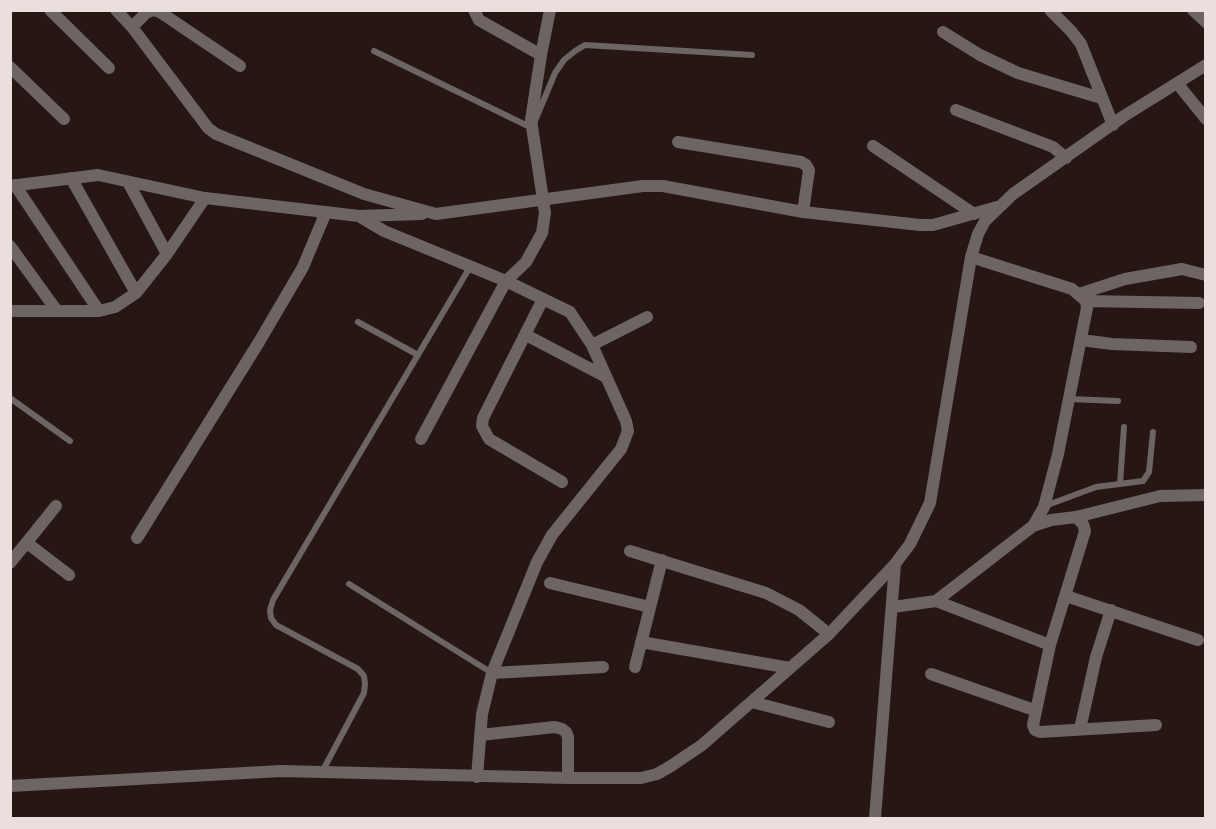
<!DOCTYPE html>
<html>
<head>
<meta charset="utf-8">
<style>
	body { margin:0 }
	#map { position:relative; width:1216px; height:829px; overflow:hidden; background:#261715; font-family:Inter,sans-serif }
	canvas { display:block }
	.frame { position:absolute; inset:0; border:12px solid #eadfdd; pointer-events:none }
</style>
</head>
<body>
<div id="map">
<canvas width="1216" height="829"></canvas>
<div class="frame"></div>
</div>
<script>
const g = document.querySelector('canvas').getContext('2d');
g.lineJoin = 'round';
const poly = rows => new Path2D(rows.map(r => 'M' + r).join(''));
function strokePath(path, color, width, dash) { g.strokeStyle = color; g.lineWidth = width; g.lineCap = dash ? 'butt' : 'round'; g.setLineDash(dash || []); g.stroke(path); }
strokePath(poly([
	[374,51,532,128,555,73,564,60,575,51,585,45,752,55],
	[358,322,418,355],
	[10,398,70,441],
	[1069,399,1118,401],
	[1120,484,1124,427],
	[1045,506,1096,487,1143,481,1149,472,1153,432],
	[349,584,492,673],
	[322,772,364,693,365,684,364,676,358,669,276,625,271,618,270,610,273,600,470,267]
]), '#6d6563', 6);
strokePath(poly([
	[50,10,109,68],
	[116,10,132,27,208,128,216,134,364,194,436,214,643,186,663,186,803,212,920,225,933,225,997,207],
	[154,10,160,12,240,66],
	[474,10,479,20,541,55],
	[1050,10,1071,31,1081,44,1113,125],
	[1193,10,1206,22],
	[132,27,146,13,153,10],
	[943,32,980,55,1018,73,1101,98],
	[10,67,64,119],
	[1177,83,1206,119],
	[956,110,1053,147,1066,158],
	[678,142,801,162,806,165,809,170,803,212],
	[873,146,974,214],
	[71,178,136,293],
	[128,182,167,254],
	[15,185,99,311],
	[10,186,98,175,205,198,359,216,422,214],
	[359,216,384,231,506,281,570,312,592,345,626,421,628,431,621,449,552,535,537,562,492,673,482,714,477,777],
	[10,246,57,311],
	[971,257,1072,289,1086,301,1087,308,1058,454,1044,507,1033,526],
	[1079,294,1125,279,1182,269,1206,275],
	[543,299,483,418,482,426,489,439,562,482],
	[1086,301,1199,303],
	[10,311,99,311,115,307,136,293,167,254,205,198],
	[526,335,606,377],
	[1081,340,1112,344,1191,347],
	[592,345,647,317],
	[421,439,506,281,526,262,542,233,545,213,531,120,541,55,550,10],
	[1076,517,1083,524,1085,531,1050,645,1033,725,1035,730,1040,732,1156,725],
	[137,538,259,342,303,267,326,212],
	[27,543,69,575],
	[630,551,766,593,799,610,829,634],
	[10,563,56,506],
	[550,583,650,607],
	[1066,596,1198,640],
	[936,601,1050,645],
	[893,607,936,601,1033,526,1051,520,1076,517,1160,496,1206,495],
	[641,642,790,668],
	[635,667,662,560],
	[492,673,603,667],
	[931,674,1034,710],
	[752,702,829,722],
	[1080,729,1096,657,1111,610],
	[480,735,555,727,562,729,566,732,568,737,568,778],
	[10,786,281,771,568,778,641,778,657,774,671,766,702,745,829,634,895,564,910,544,930,503,971,257,978,234,985,221,1013,194,1124,116,1206,65],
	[875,818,895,564]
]), '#6d6563', 12);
</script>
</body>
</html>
